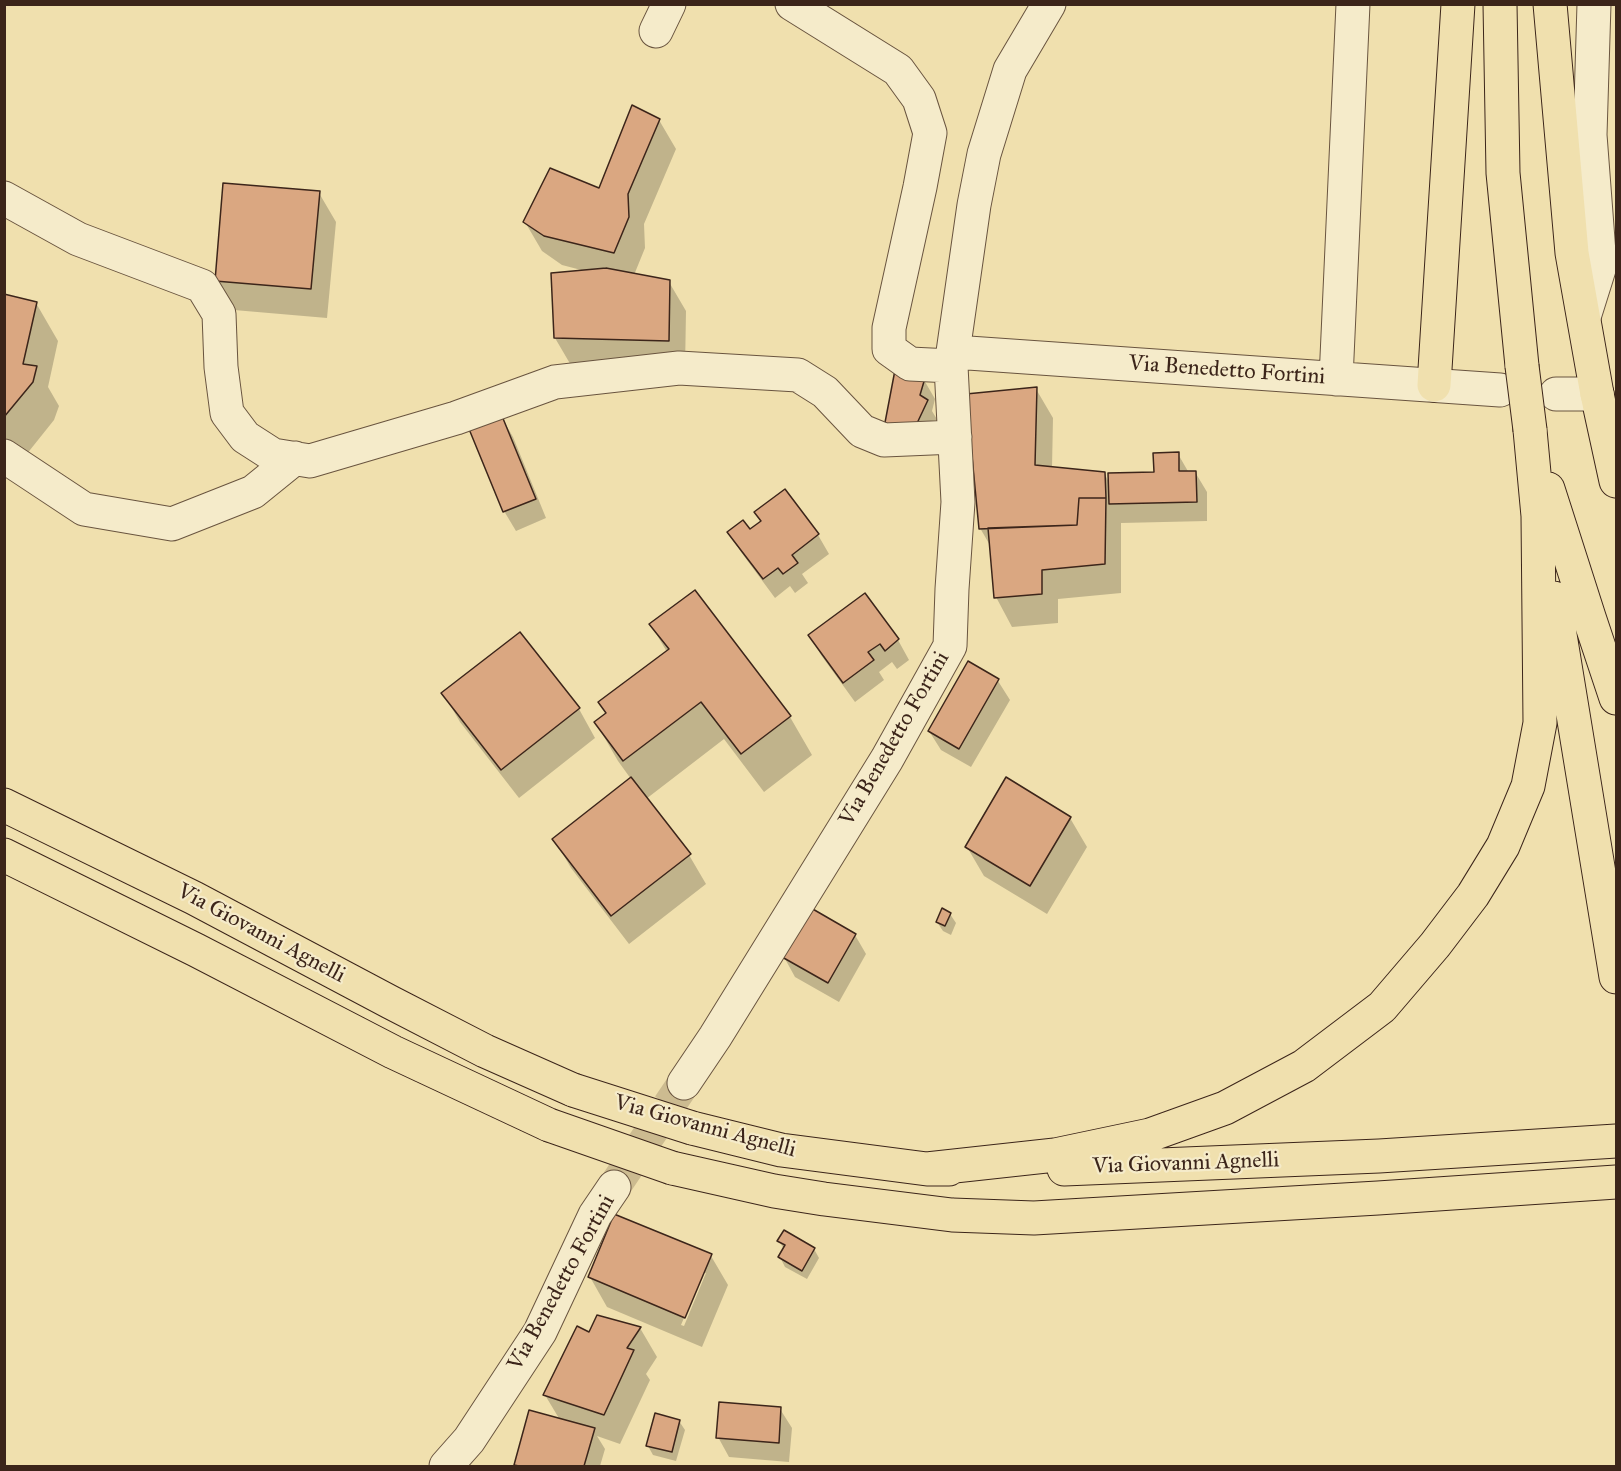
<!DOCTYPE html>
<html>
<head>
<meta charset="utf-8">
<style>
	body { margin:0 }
	#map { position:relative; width:1621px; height:1471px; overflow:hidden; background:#f0e0ae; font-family:"IM FELL Great Primer",serif }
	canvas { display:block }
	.frame { position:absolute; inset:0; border:6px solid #3c251a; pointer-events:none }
</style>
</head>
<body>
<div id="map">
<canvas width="1621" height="1471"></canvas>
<div class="frame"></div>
</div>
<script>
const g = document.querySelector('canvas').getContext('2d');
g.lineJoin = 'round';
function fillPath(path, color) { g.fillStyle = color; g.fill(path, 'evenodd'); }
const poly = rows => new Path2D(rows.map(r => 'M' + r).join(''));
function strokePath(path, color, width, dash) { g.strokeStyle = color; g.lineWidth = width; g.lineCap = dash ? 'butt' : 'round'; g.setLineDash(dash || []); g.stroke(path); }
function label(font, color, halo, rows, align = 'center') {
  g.font = font + ' "IM FELL Great Primer",serif'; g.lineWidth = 4.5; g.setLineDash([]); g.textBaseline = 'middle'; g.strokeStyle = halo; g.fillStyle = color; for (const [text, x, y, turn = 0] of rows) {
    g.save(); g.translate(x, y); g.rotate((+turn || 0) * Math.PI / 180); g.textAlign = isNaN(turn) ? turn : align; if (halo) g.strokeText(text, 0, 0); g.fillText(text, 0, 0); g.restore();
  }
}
fillPath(poly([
	[659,120,676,149,644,224,645,248,634,275,669,282,686,311,685,370,572,367,555,338,585,271,562,265,542,251,525,222,600,190],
	[319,193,336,222,327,318,234,310,217,280],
	[4,295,36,303,58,341,48,387,59,406,54,420,18,465,4,452],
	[924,380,935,399,932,411,938,421,922,455,896,453],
	[1036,389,1053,418,1052,468,1104,473,1110,484,1155,474,1178,454,1189,473,1195,472,1207,492,1207,521,1121,523,1121,593,1058,599,1058,623,1012,627,996,597,991,547,980,528],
	[502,418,513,437,546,518,516,531,504,511],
	[785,491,818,535,829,554,802,574,808,583,795,593,790,586,775,598,741,552,729,533,750,531,762,522],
	[695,592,790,717,812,755,764,792,724,739,646,799,689,855,706,884,629,944,571,868,554,839,631,779,618,761,596,723,607,714,667,652,651,625],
	[864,595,898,640,909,660,897,669,892,662,879,672,884,680,855,702,821,655,810,636],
	[520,634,579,709,595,738,519,798,460,722,443,693],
	[968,663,998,681,1010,700,971,767,941,750,929,731],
	[1070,818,1087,847,1047,914,984,876,967,847],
	[950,914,956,923,951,935,943,931,937,922],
	[855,935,866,954,839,1002,795,977,784,957],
	[779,1241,814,1249,819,1258,807,1279,785,1267,780,1257,784,1249],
	[711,1256,728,1285,702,1347,607,1307,590,1277],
	[703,1273,706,1273,684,1326,681,1325],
	[598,1316,640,1328,657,1357,646,1374,650,1380,620,1444,597,1436,605,1449,600,1466,516,1466,515,1465,560,1420,545,1395,590,1334],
	[780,1409,792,1428,789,1462,729,1457,718,1437],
	[679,1421,685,1430,676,1461,653,1455,648,1446]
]), '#0003');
const building = poly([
	[632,105,660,119,628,194,629,217,614,253,544,236,523,222,550,168,599,188,632,105],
	[223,183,320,191,311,289,215,281,223,183],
	[606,268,670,280,669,341,554,338,551,273,606,268],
	[4,294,37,302,23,364,37,366,33,382,4,417,4,294],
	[895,370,925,378,920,395,928,400,911,436,883,433,895,370],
	[1037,387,1035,465,1105,472,1106,498,1079,498,1077,525,979,529,966,394,1037,387],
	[502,416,536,499,503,512,469,429,502,416],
	[1179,452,1179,471,1196,471,1197,502,1109,504,1108,473,1154,472,1153,453,1179,452],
	[785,489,819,534,792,555,798,563,783,574,778,568,763,579,727,532,743,520,750,529,761,521,754,512,785,489],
	[1079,498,1106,498,1105,564,1042,570,1042,594,994,598,988,528,1077,525,1079,498],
	[695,590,791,716,741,754,701,702,623,761,594,722,606,713,598,702,669,649,649,624,695,590],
	[865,593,899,639,885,651,880,644,868,652,874,660,843,683,808,635,865,593],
	[520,632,580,708,501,770,441,693,520,632],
	[968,661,999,679,959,749,928,731,968,661],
	[631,777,691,854,611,916,552,839,631,777],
	[1006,777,1071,817,1030,886,965,847,1006,777],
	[811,908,856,934,828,983,782,957,811,908],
	[942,908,951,913,945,926,936,922,942,908],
	[614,1214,712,1254,685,1318,588,1277,614,1214],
	[784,1230,815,1248,802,1271,778,1257,785,1245,777,1241,784,1230],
	[597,1315,641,1327,627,1348,634,1350,604,1415,543,1395,577,1326,589,1332,597,1315],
	[719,1402,781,1407,779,1443,716,1438,719,1402],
	[529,1410,595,1428,584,1466,519,1466,514,1465,529,1410],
	[655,1413,680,1420,672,1452,646,1446,655,1413]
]);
fillPath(building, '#daa781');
strokePath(building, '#3c251a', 1.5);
strokePath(poly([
	[614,1187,684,1083]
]), '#ccbb90', 33, [33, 16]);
const minor = poly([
	[792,4,898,70,919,99,930,133,920,187,889,328,889,349,910,364,951,366],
	[656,31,669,4],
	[4,198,78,239,202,286,219,314,221,367,227,413,245,437,273,455,310,461,456,418,555,382,679,368,798,375,825,392,862,431,884,440,955,437],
	[1584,317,1600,266,1590,135,1594,4],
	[954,352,1500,390],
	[1336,379,1353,4],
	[1556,394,1597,394],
	[4,456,84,509,172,524,253,492,295,458],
	[684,1083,715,1037,887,759,950,646,952,589,958,502,951,366,974,205,984,154,1010,70,1049,4],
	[446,1466,469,1440,540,1332,595,1215,614,1187]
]);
const major = poly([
	[1550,4,1572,253,1597,394],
	[1434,385,1458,4]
]);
const highway = poly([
	[1500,4,1503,173,1522,366],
	[1597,394,1616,481],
	[1548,489,1589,617,1616,698],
	[1554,598,1616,977],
	[4,805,194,898,390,1002,485,1051,573,1090],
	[4,855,196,950,393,1052,549,1125],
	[692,1128,781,1150,927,1169,949,1169],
	[672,1168,774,1191,824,1199,952,1215,1034,1218,1378,1198,1616,1182],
	[927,1169,1055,1155,1150,1135,1225,1108,1304,1066,1382,1007,1435,945,1473,895,1503,846,1528,786,1540,723,1538,516,1530,430],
	[1064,1169,1379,1156,1616,1141]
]);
strokePath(minor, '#69543f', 35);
strokePath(major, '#3c251a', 35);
strokePath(highway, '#3c251a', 35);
strokePath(minor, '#f5ebca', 33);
strokePath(major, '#f0e0ae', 33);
strokePath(highway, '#f0e0ae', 33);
const highwayBridge = poly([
	[1522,366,1530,430],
	[573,1090,692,1128],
	[549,1125,672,1168]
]);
strokePath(highwayBridge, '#3c251a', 35, []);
strokePath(highwayBridge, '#f0e0ae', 33);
label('22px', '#3c251a', '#f5ebca', [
	["Via Benedetto Fortini",1227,371,4],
	["Via Benedetto Fortini",895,739,-60],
	["Via Giovanni Agnelli",261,934,28],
	["Via Giovanni Agnelli",705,1127,15],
	["Via Giovanni Agnelli",1186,1164,-2],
	["Via Benedetto Fortini",562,1283,-61]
]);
</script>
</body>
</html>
